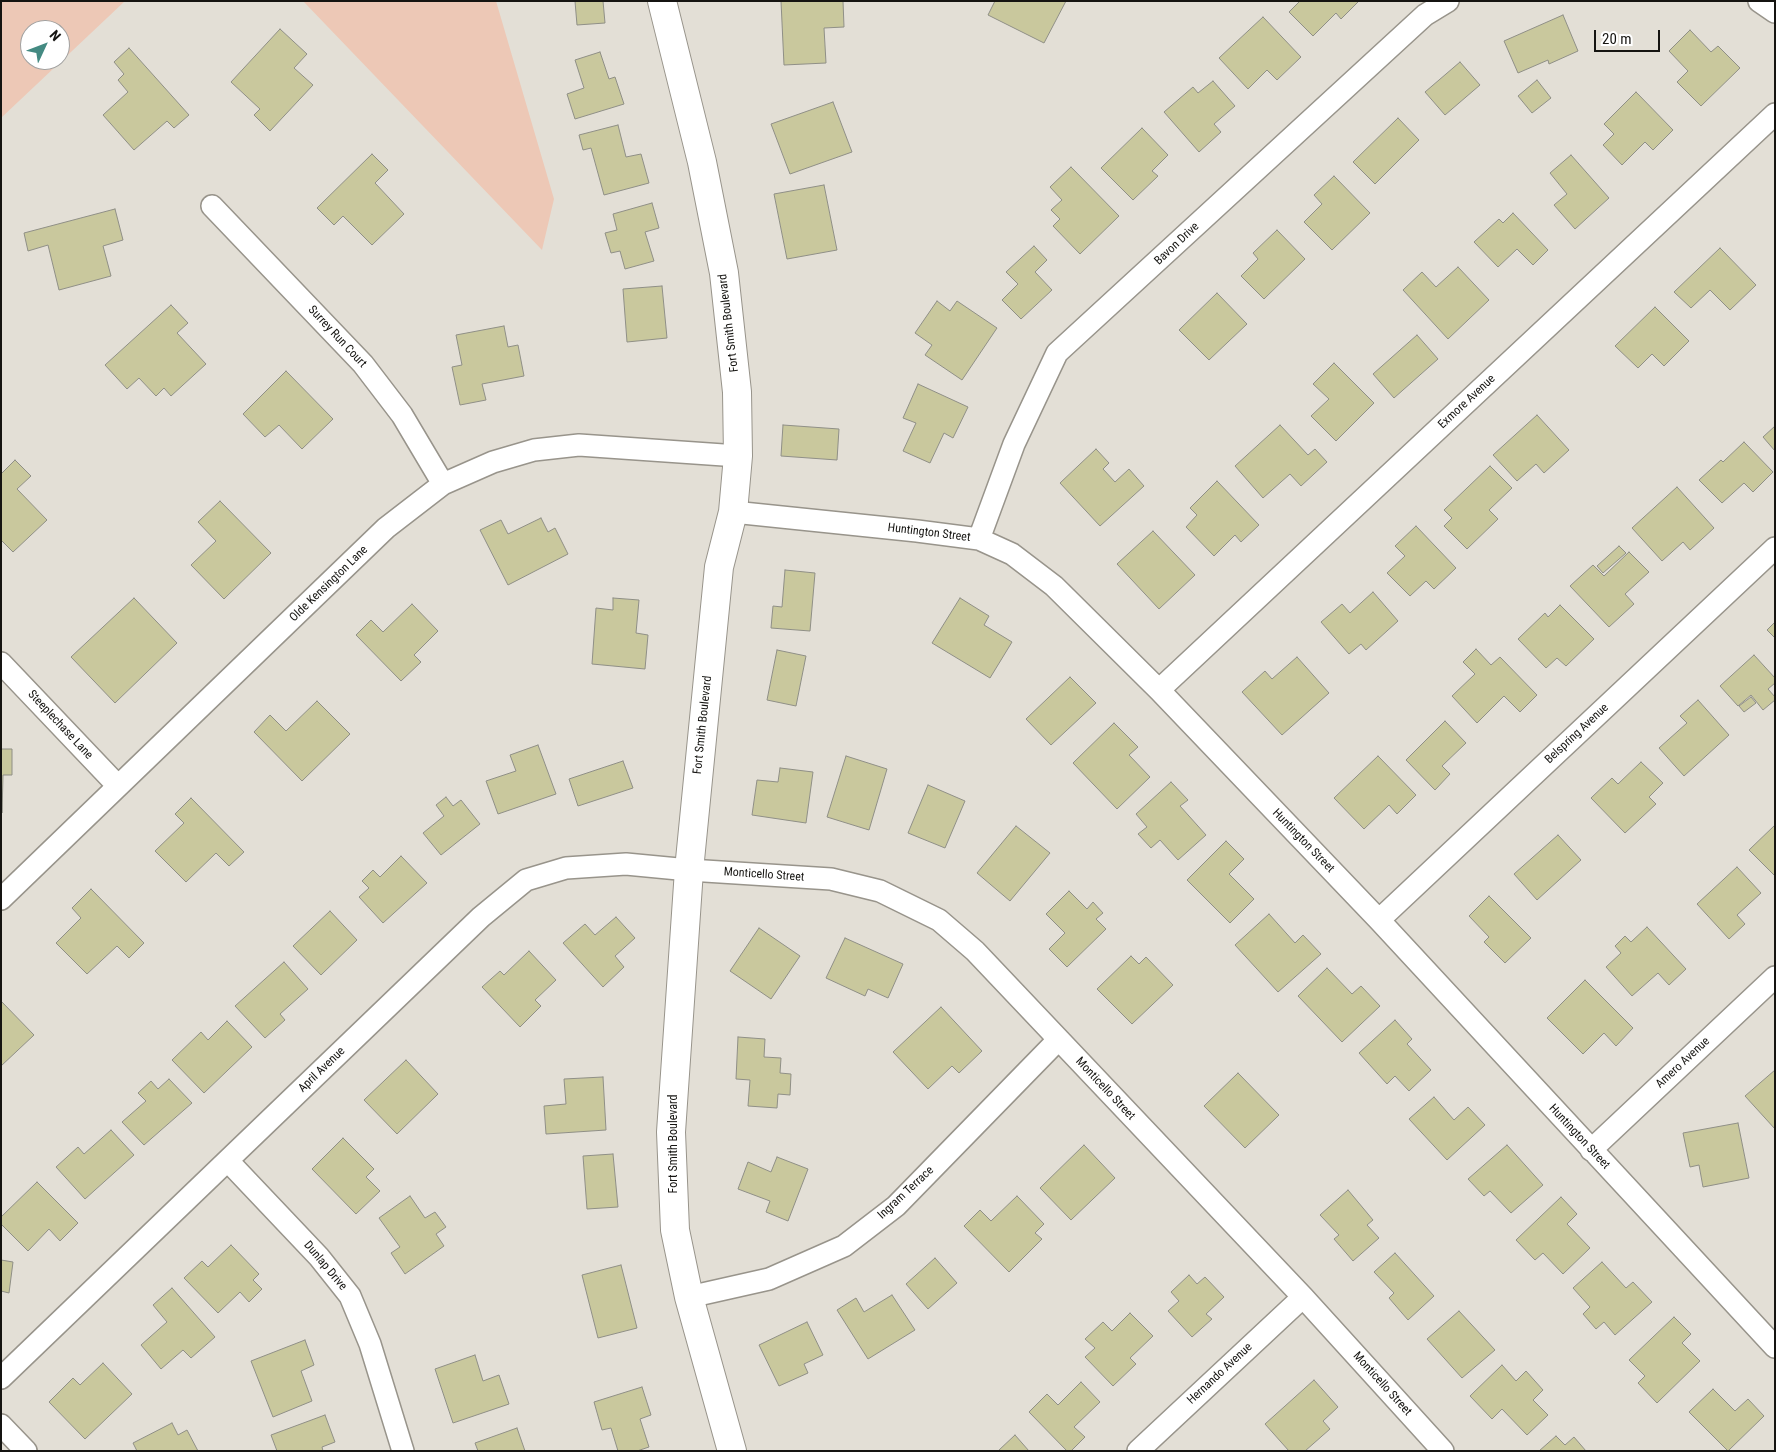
<!DOCTYPE html>
<html>
<head>
<meta charset="utf-8">
<style>
	body { margin:0 }
	#map { position:relative; width:1776px; height:1452px; overflow:hidden; background:#e3dfd6; font-family:"Roboto Condensed",sans-serif }
	canvas { display:block }
	.frame { position:absolute; inset:0; border:2px solid #151411; pointer-events:none }
	.north { position:absolute; left:20px; top:20px; width:50px; height:50px; box-sizing:border-box; background:#fff; border:1px solid #a1a1a0; border-radius:50%; rotate:47deg; font-size:14px; font-weight:700; line-height:20px; text-align:center; color:#151411 }
	.north::after { content:''; display:block; margin:auto; width:18px; height:22px; background:#448a82; clip-path:polygon(50% 0,100% 100%,50% 72%,0 100%) }
	.scale { position:absolute; left:1594px; top:30px; width:66px; height:22px; box-sizing:border-box; border:2px solid #151411; border-top:0; padding-left:6px; font-size:15px; line-height:18px; white-space:nowrap; color:#151411; -webkit-text-stroke:4px #fff; paint-order:stroke }
</style>
</head>
<body>
<div id="map">
<canvas width="1776" height="1452"></canvas>
<div class="frame"></div>
<div class="north">N</div>
<div class="scale">20 m</div>
</div>
<script>
const g = document.querySelector('canvas').getContext('2d');
g.lineJoin = 'round';
function fillPath(path, color) { g.fillStyle = color; g.fill(path, 'evenodd'); }
const poly = rows => new Path2D(rows.map(r => 'M' + r).join(''));
function strokePath(path, color, width, dash) { g.strokeStyle = color; g.lineWidth = width; g.lineCap = dash ? 'butt' : 'round'; g.setLineDash(dash || []); g.stroke(path); }
function label(font, color, halo, rows, align = 'center') {
  g.font = font + ' "Roboto Condensed",sans-serif'; g.lineWidth = 4; g.setLineDash([]); g.textBaseline = 'middle'; g.strokeStyle = halo; g.fillStyle = color; for (const [text, x, y, turn = 0] of rows) {
    g.save(); g.translate(x, y); g.rotate((+turn || 0) * Math.PI / 180); g.textAlign = isNaN(turn) ? turn : align; if (halo) g.strokeText(text, 0, 0); g.fillText(text, 0, 0); g.restore();
  }
}
fillPath(poly([
	[1,1,125,1,1,118],
	[30,30,60,30,60,60,30,60],
	[303,1,496,1,554,199,542,250]
]), '#edc8b6');
const building = poly([
	[575,1,603,1,605,23,577,25,575,1],
	[781,1,843,1,844,27,824,28,826,63,784,65,781,1],
	[995,1,1066,1,1044,43,988,15,995,1],
	[1300,1,1359,1,1341,19,1336,13,1313,36,1289,12,1300,1],
	[1563,15,1578,51,1549,64,1548,60,1518,73,1504,41,1563,15],
	[1263,17,1301,57,1277,80,1267,70,1248,89,1219,58,1263,17],
	[280,29,307,54,294,68,313,85,270,131,254,115,260,109,231,82,280,29],
	[1690,30,1711,52,1718,46,1740,68,1701,106,1677,82,1688,71,1669,51,1690,30],
	[129,48,189,115,174,128,167,121,134,150,103,115,128,92,118,80,124,74,114,62,129,48],
	[600,52,609,79,615,77,624,104,575,119,567,94,584,88,575,60,600,52],
	[1460,62,1480,85,1445,115,1425,92,1460,62],
	[1537,80,1551,98,1532,113,1518,96,1537,80],
	[1213,81,1235,106,1214,124,1221,132,1199,152,1164,112,1193,87,1198,93,1213,81],
	[1636,92,1673,130,1653,150,1645,142,1622,165,1603,145,1614,134,1604,124,1636,92],
	[833,102,852,152,790,174,771,124,833,102],
	[1398,118,1419,140,1375,184,1353,162,1398,118],
	[618,125,626,157,641,154,649,183,604,195,591,148,583,150,579,135,618,125],
	[1142,128,1168,155,1152,171,1158,176,1133,200,1101,168,1142,128],
	[372,154,388,170,375,183,404,214,372,245,343,216,334,225,317,208,372,154],
	[1571,155,1609,198,1575,229,1554,205,1567,194,1550,173,1571,155],
	[1071,167,1119,216,1080,254,1053,226,1060,219,1051,210,1062,200,1050,187,1071,167],
	[1334,176,1370,213,1332,250,1304,222,1322,204,1314,195,1334,176],
	[824,185,837,250,787,259,774,194,824,185],
	[652,203,659,228,645,232,654,261,625,269,620,251,611,253,605,233,617,230,613,214,652,203],
	[115,209,123,240,103,246,111,276,59,290,48,245,28,251,24,233,115,209],
	[1513,213,1548,250,1533,265,1517,249,1498,267,1474,242,1499,219,1503,223,1513,213],
	[1277,230,1305,259,1264,299,1241,276,1258,259,1253,253,1277,230],
	[1034,246,1047,260,1035,272,1052,290,1021,319,1002,300,1018,284,1006,272,1034,246],
	[1720,248,1756,285,1730,310,1710,290,1691,308,1674,292,1720,248],
	[1458,267,1489,300,1448,339,1403,290,1422,272,1436,287,1458,267],
	[662,286,667,338,627,342,623,289,662,286],
	[1217,293,1247,324,1209,360,1179,330,1217,293],
	[937,301,950,311,957,301,997,328,962,380,925,355,932,345,915,333,937,301],
	[171,305,188,323,177,333,206,364,171,396,164,388,156,396,139,378,127,389,105,365,171,305],
	[1655,307,1689,341,1664,366,1652,354,1638,368,1615,346,1655,307],
	[504,326,508,347,518,345,524,376,482,384,486,400,460,405,452,367,462,365,456,335,504,326],
	[1417,335,1438,359,1394,398,1373,374,1417,335],
	[1334,363,1374,403,1336,441,1311,416,1329,399,1313,384,1334,363],
	[286,371,333,419,302,449,279,425,265,437,243,414,286,371],
	[918,384,968,407,953,438,944,433,930,463,903,451,916,423,903,418,918,384],
	[1537,415,1569,450,1544,473,1536,464,1517,481,1493,455,1537,415],
	[783,425,839,429,837,460,781,456,783,425],
	[1280,425,1308,455,1315,449,1327,462,1301,486,1290,474,1263,498,1235,466,1280,425],
	[1775,426,1775,451,1763,437,1775,426],
	[1744,442,1773,472,1753,492,1744,483,1722,503,1699,480,1721,460,1723,462,1744,442],
	[1096,449,1109,463,1103,469,1115,482,1129,469,1144,486,1100,526,1060,483,1096,449],
	[15,460,31,476,17,489,47,520,13,552,1,540,1,474,15,460],
	[1490,466,1512,488,1489,510,1498,519,1467,549,1444,526,1452,518,1444,510,1490,466],
	[1217,481,1259,525,1241,542,1235,535,1214,556,1186,527,1197,515,1190,508,1217,481],
	[1677,487,1714,528,1690,550,1683,542,1662,561,1632,528,1677,487],
	[220,501,271,553,224,599,191,565,216,541,198,522,220,501],
	[541,518,548,532,555,528,568,554,508,585,480,530,501,520,508,534,541,518],
	[1416,526,1456,568,1434,589,1426,581,1410,596,1387,573,1405,556,1395,546,1416,526],
	[1153,531,1195,575,1159,609,1117,564,1153,531],
	[1619,546,1626,553,1603,573,1597,566,1619,546],
	[1629,552,1649,572,1625,594,1634,604,1609,627,1570,586,1593,565,1604,576,1629,552],
	[785,570,815,573,810,631,771,628,773,606,782,607,785,570],
	[1373,592,1398,621,1366,650,1361,644,1349,654,1321,622,1342,604,1350,613,1373,592],
	[134,598,177,643,115,703,71,657,134,598],
	[613,598,639,600,636,633,648,635,645,669,592,664,596,608,613,610,613,598],
	[960,598,989,616,984,625,1012,642,990,678,932,643,960,598],
	[412,604,438,631,414,655,421,662,401,681,356,635,371,620,383,632,412,604],
	[1560,605,1594,639,1566,666,1557,658,1546,668,1518,639,1545,613,1548,617,1560,605],
	[1775,622,1775,638,1767,630,1775,622],
	[1476,649,1491,665,1500,657,1537,695,1520,712,1504,696,1477,723,1452,696,1475,674,1463,662,1476,649],
	[777,650,806,656,796,706,767,700,777,650],
	[1754,655,1775,678,1775,683,1768,689,1775,697,1775,700,1763,710,1751,695,1738,706,1720,686,1754,655],
	[1297,657,1329,693,1282,735,1242,692,1265,671,1272,679,1297,657],
	[1070,677,1096,703,1051,745,1026,719,1070,677],
	[1751,697,1756,703,1744,712,1739,706,1751,697],
	[1698,700,1729,735,1684,776,1659,748,1687,723,1680,716,1698,700],
	[317,701,350,734,302,781,254,732,270,715,286,731,317,701],
	[1445,721,1466,743,1442,766,1450,774,1435,790,1406,760,1445,721],
	[1114,723,1138,747,1129,755,1150,777,1117,809,1073,763,1114,723],
	[538,745,556,794,498,814,486,781,516,771,510,755,538,745],
	[1,749,12,749,12,775,3,775,2,813,1,749],
	[846,756,887,769,869,830,827,817,846,756],
	[1378,756,1416,795,1397,814,1389,805,1364,829,1334,798,1378,756],
	[623,761,633,788,578,806,569,779,623,761],
	[1641,762,1663,783,1649,797,1656,804,1625,833,1591,798,1612,778,1618,784,1641,762],
	[780,768,813,772,806,823,752,815,757,780,778,782,780,768],
	[1171,782,1188,800,1180,806,1206,835,1178,860,1160,840,1151,848,1138,834,1147,827,1136,814,1171,782],
	[928,785,965,801,945,848,908,833,928,785],
	[446,797,453,806,461,800,480,824,441,855,423,833,444,816,436,805,446,797],
	[191,798,244,852,229,866,216,853,186,882,155,851,184,823,175,814,191,798],
	[1775,825,1775,876,1749,850,1775,825],
	[1016,826,1050,853,1010,901,977,873,1016,826],
	[1558,835,1581,860,1537,900,1514,874,1558,835],
	[1226,841,1244,859,1229,874,1254,899,1230,923,1187,880,1226,841],
	[401,856,427,883,383,923,359,897,369,888,362,881,373,870,380,877,401,856],
	[1737,867,1761,893,1737,915,1745,924,1729,939,1697,904,1737,867],
	[91,889,144,943,129,958,117,946,87,974,56,943,81,918,72,908,91,889],
	[1069,891,1087,909,1093,902,1103,913,1096,919,1106,929,1067,967,1049,949,1065,933,1046,914,1069,891],
	[1489,896,1531,938,1505,963,1484,942,1489,937,1469,916,1489,896],
	[330,911,357,940,321,975,293,946,330,911],
	[1269,914,1295,943,1303,935,1321,954,1278,992,1235,945,1269,914],
	[616,917,635,938,615,956,624,967,603,987,563,943,585,924,595,935,616,917],
	[1647,927,1686,969,1669,985,1658,973,1632,996,1606,967,1621,953,1615,946,1625,936,1631,942,1647,927],
	[759,928,800,956,771,999,730,971,759,928],
	[845,938,903,964,888,998,868,989,865,996,826,978,845,938],
	[529,951,556,980,535,1000,541,1006,520,1027,482,987,500,971,504,975,529,951],
	[1131,956,1139,964,1146,957,1173,985,1132,1024,1097,989,1131,956],
	[284,962,308,989,280,1014,285,1020,265,1038,235,1006,284,962],
	[1327,968,1352,994,1361,986,1380,1006,1342,1042,1298,996,1327,968],
	[1585,980,1633,1028,1616,1046,1604,1033,1583,1054,1547,1018,1585,980],
	[1,1001,34,1035,1,1066,1,1001],
	[941,1007,982,1051,959,1073,952,1066,928,1089,893,1052,941,1007],
	[1395,1020,1412,1039,1407,1044,1431,1070,1409,1091,1395,1076,1387,1084,1359,1053,1395,1020],
	[227,1021,252,1047,204,1093,172,1060,201,1032,208,1040,227,1021],
	[738,1037,765,1039,764,1057,781,1058,780,1073,791,1074,790,1095,778,1094,777,1108,748,1106,750,1080,736,1079,738,1037],
	[406,1060,438,1094,397,1134,364,1100,406,1060],
	[1775,1070,1775,1129,1745,1096,1775,1070],
	[1238,1073,1279,1115,1245,1148,1204,1106,1238,1073],
	[603,1077,606,1130,546,1134,544,1106,566,1104,564,1079,603,1077],
	[169,1079,192,1103,144,1145,122,1122,146,1101,138,1093,151,1081,158,1089,169,1079],
	[1434,1097,1454,1120,1468,1107,1485,1125,1447,1160,1409,1119,1434,1097],
	[1738,1123,1749,1178,1703,1187,1699,1165,1690,1167,1683,1133,1738,1123],
	[111,1130,134,1155,85,1199,56,1167,78,1147,84,1154,111,1130],
	[343,1138,374,1169,366,1177,380,1191,356,1214,312,1169,343,1138],
	[1084,1145,1115,1178,1071,1220,1040,1188,1084,1145],
	[1507,1145,1543,1185,1511,1213,1490,1191,1484,1196,1468,1179,1507,1145],
	[613,1154,618,1207,587,1209,583,1156,613,1154],
	[777,1157,808,1169,788,1221,766,1212,770,1201,738,1189,748,1162,771,1172,777,1157],
	[37,1182,78,1223,60,1241,49,1229,28,1251,1,1224,1,1217,37,1182],
	[1348,1190,1373,1220,1367,1225,1379,1238,1353,1261,1334,1239,1339,1235,1320,1215,1348,1190],
	[410,1196,425,1218,435,1212,446,1227,436,1234,444,1246,405,1274,391,1253,400,1247,379,1218,410,1196],
	[1017,1196,1044,1224,1035,1233,1042,1239,1009,1272,964,1226,980,1210,991,1221,1017,1196],
	[1561,1197,1577,1214,1567,1224,1590,1248,1563,1274,1543,1253,1535,1260,1516,1240,1561,1197],
	[231,1245,259,1274,253,1280,262,1289,249,1302,240,1292,218,1313,184,1278,202,1261,208,1267,231,1245],
	[1395,1253,1434,1296,1408,1320,1389,1298,1394,1293,1374,1272,1395,1253],
	[935,1258,957,1283,928,1309,906,1284,935,1258],
	[1,1260,13,1262,9,1293,1,1291,1,1260],
	[1602,1262,1626,1288,1633,1282,1652,1302,1615,1335,1604,1322,1596,1329,1583,1314,1590,1307,1573,1288,1602,1262],
	[621,1265,637,1328,598,1338,582,1275,621,1265],
	[1189,1275,1197,1284,1205,1277,1224,1297,1206,1314,1212,1319,1192,1337,1168,1311,1179,1301,1171,1292,1189,1275],
	[172,1288,215,1337,191,1358,183,1350,161,1369,141,1345,167,1322,153,1305,172,1288],
	[892,1295,915,1330,868,1359,837,1310,856,1298,864,1312,892,1295],
	[1459,1311,1495,1350,1462,1378,1427,1339,1459,1311],
	[1130,1313,1153,1336,1130,1358,1136,1364,1113,1386,1085,1357,1095,1348,1085,1339,1103,1322,1112,1331,1130,1313],
	[1674,1317,1691,1334,1682,1343,1700,1361,1657,1403,1638,1383,1645,1376,1629,1360,1674,1317],
	[807,1322,823,1355,804,1364,808,1373,779,1386,759,1345,807,1322],
	[305,1340,314,1365,301,1371,312,1401,273,1417,251,1361,305,1340],
	[475,1355,483,1381,499,1375,509,1404,453,1423,435,1369,475,1355],
	[103,1363,132,1394,85,1439,49,1402,73,1378,80,1385,103,1363],
	[1502,1365,1516,1381,1526,1371,1543,1390,1533,1400,1548,1415,1527,1435,1502,1409,1492,1419,1470,1396,1502,1365],
	[1314,1380,1338,1407,1323,1421,1330,1429,1305,1451,1289,1451,1265,1424,1314,1380],
	[1081,1382,1100,1402,1074,1427,1085,1437,1071,1451,1067,1451,1029,1412,1047,1394,1058,1405,1081,1382],
	[642,1387,651,1415,640,1419,649,1447,637,1451,618,1451,611,1428,602,1430,594,1402,642,1387],
	[1713,1389,1735,1411,1748,1399,1764,1416,1728,1451,1689,1412,1713,1389],
	[325,1415,335,1442,322,1447,323,1451,277,1451,271,1435,325,1415],
	[172,1423,178,1435,187,1430,198,1451,137,1451,133,1443,172,1423],
	[517,1428,525,1451,478,1451,475,1443,517,1428],
	[1015,1435,1029,1451,998,1451,1015,1435],
	[1556,1436,1565,1445,1574,1437,1586,1451,1539,1451,1556,1436]
]);
fillPath(building, '#c9c89d');
strokePath(building, '#8f8f86', 1);
const street = poly([
	[1759,1,1775,12],
	[212,206,363,364,402,415,443,484],
	[733,512,917,531,979,539,1012,554,1054,586,1159,690,1379,920,1775,1347],
	[979,539,1014,444,1057,353,1425,15,1448,1],
	[1,663,118,786],
	[1159,690,1775,114],
	[1,899,386,528,443,484,493,462,534,450,579,445,738,456],
	[1379,920,1775,548],
	[1591,1150,1775,977],
	[228,1161,319,1257,350,1296,370,1344,403,1451],
	[689,1297,769,1279,844,1246,896,1206,1058,1040],
	[1,1378,481,917,526,880,566,868,626,864,689,870,831,879,880,891,939,920,975,951,1303,1297,1443,1451],
	[1,1425,26,1451],
	[1138,1451,1303,1297]
]);
const secondary = poly([
	[662,1,702,162,724,273,737,392,738,456,733,512,719,567,689,870,671,1132,675,1230,689,1297,732,1451]
]);
strokePath(street, '#98948b', 24);
strokePath(secondary, '#98948b', 30);
strokePath(street, '#fff', 21);
strokePath(secondary, '#fff', 28);
label('12px', '#151411', '#fff', [
	["Bavon Drive",1177,244,-43],
	["Fort Smith Boulevard",729,323,-97],
	["Surrey Run Court",337,337,47],
	["Exmore Avenue",1467,402,-43],
	["Huntington Street",929,533,7],
	["Olde Kensington Lane",329,584,-44],
	["Steeplechase Lane",60,725,47],
	["Fort Smith Boulevard",703,725,-84],
	["Belspring Avenue",1577,734,-43],
	["Huntington Street",1303,841,46],
	["Monticello Street",764,875,4],
	["Amero Avenue",1683,1063,-43],
	["April Avenue",322,1070,-44],
	["Monticello Street",1105,1089,47],
	["Huntington Street",1579,1137,47],
	["Fort Smith Boulevard",674,1144,-90],
	["Ingram Terrace",906,1193,-43],
	["Dunlap Drive",325,1266,50],
	["Hernando Avenue",1220,1374,-43],
	["Monticello Street",1382,1384,48]
]);
</script>
</body>
</html>
